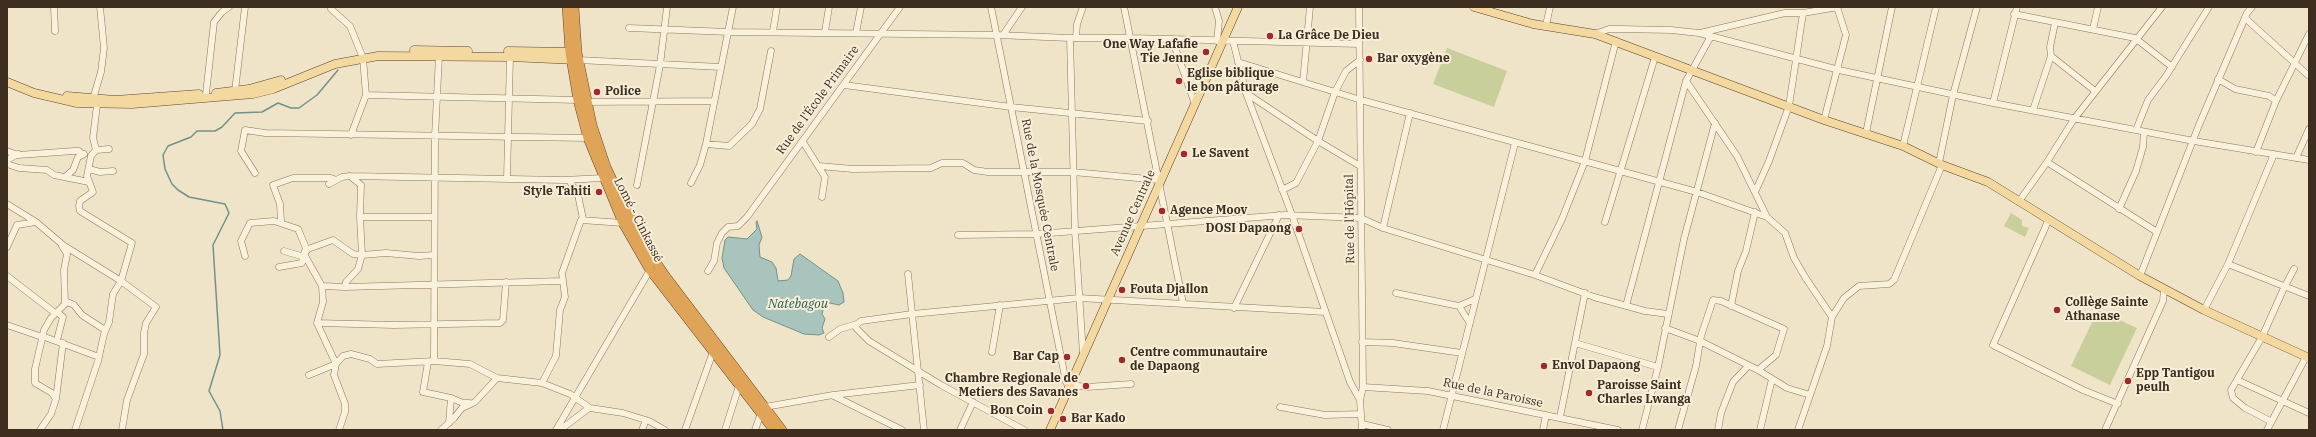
<!DOCTYPE html>
<html>
<head>
<meta charset="utf-8">
<style>
	body { margin:0 }
	#map { position:relative; width:2316px; height:437px; overflow:hidden; background:#f0e4c8; font-family:"IBM Plex Serif",serif }
	canvas { display:block }
	.frame { position:absolute; inset:0; border:8px solid #3d2e20; pointer-events:none }
</style>
</head>
<body>
<div id="map">
<canvas width="2316" height="437"></canvas>
<div class="frame"></div>
</div>
<script>
const g = document.querySelector('canvas').getContext('2d');
g.lineJoin = 'round';
function fillPath(path, color) { g.fillStyle = color; g.fill(path, 'evenodd'); }
const poly = rows => new Path2D(rows.map(r => 'M' + r).join(''));
function strokePath(path, color, width, dash) { g.strokeStyle = color; g.lineWidth = width; g.lineCap = dash ? 'butt' : 'round'; g.setLineDash(dash || []); g.stroke(path); }
function label(font, color, halo, rows, align = 'center') {
  g.font = font + ' "IBM Plex Serif",serif'; g.lineWidth = 4; g.setLineDash([]); g.textBaseline = 'middle'; g.strokeStyle = halo; g.fillStyle = color; for (const [text, x, y, turn = 0] of rows) {
    g.save(); g.translate(x, y); g.rotate((+turn || 0) * Math.PI / 180); g.textAlign = isNaN(turn) ? turn : align; if (halo) g.strokeText(text, 0, 0); g.fillText(text, 0, 0); g.restore();
  }
}
fillPath(poly([
	[1447,48,1507,71,1494,107,1433,84],
	[2011,213,2022,220,2022,226,2029,228,2025,237,2004,226],
	[2098,310,2137,328,2110,385,2071,366]
]), '#c9cf9b');
const water = poly([
	[757,221,762,237,759,245,760,257,772,262,776,268,778,281,788,280,791,276,794,259,800,254,838,281,843,293,844,302,839,305,825,302,822,314,825,319,822,328,824,333,819,335,804,334,763,317,753,310,724,268,722,258,725,240,728,237,747,239,757,229,756,222,757,221]
]);
fillPath(water, '#a9c4bc');
strokePath(water, '#6f938a', 1);
strokePath(poly([
	[223,430,220,411,209,391,220,355,213,245,229,213,225,204,189,197,178,190,172,184,165,169,163,155,168,146,191,137,197,131,215,131,222,127,235,113,262,112,278,103,291,108,299,108,317,95,338,70]
]), '#6f938a', 1.5);
const minor = poly([
	[54,7,55,31],
	[331,7,331,9,350,26,363,58,366,95,351,135],
	[991,7,1066,382,1070,385,1087,387,1131,384],
	[1124,7,1183,303],
	[1215,7,1219,21,1217,41],
	[1359,7,1363,387,1360,400,1362,430],
	[2014,14,2135,38,2172,67],
	[2245,18,2309,76],
	[1546,25,1550,7],
	[629,28,729,32,997,35,1070,38,1131,38,1359,44],
	[2093,29,2098,7],
	[773,31,777,7],
	[825,32,829,7],
	[856,33,861,7],
	[1700,33,1785,13,1803,13,1838,7],
	[1595,34,1609,29,1620,29,1671,30,1699,33,1839,70,1993,103,2194,141,2309,160],
	[1003,35,1022,7],
	[1070,38,1075,231,1083,354],
	[1076,38,1077,24,1083,7],
	[1172,39,1195,104],
	[1233,41,1246,93,1292,215,1350,382,1360,400],
	[2051,56,2095,91],
	[578,60,721,67],
	[1238,62,1361,100,1697,192,1767,217],
	[2218,79,2235,89,2269,96,2276,101],
	[1686,81,1737,156,1767,217,1785,233,1794,258,1805,277,1832,317],
	[1303,82,1310,7],
	[844,85,1011,107,1148,121],
	[235,91,245,7],
	[1246,93,1318,141,1360,166],
	[206,94,214,22,222,12,229,7],
	[366,95,578,100],
	[93,99,101,72,104,48,100,7],
	[586,102,713,101],
	[1993,103,2017,7],
	[2033,110,2051,56,2050,47,2055,23],
	[1824,120,1846,35,1837,7],
	[2136,130,2148,100,2166,76,2209,7],
	[1866,133,1892,7],
	[803,142,825,177,822,197],
	[706,144,729,146,752,124,760,109,771,51],
	[1903,146,1936,7],
	[96,150,109,149],
	[7,151,18,155,74,151,79,151,82,154],
	[2256,152,2276,101,2309,34],
	[2296,158,2309,129],
	[7,160,18,154],
	[1939,163,1953,95,1977,7],
	[7,164,19,168,47,170,54,175,89,182],
	[819,166,853,169,931,168,942,163,963,163,974,170,988,172,1073,172,1159,180],
	[89,169,100,172,113,171],
	[255,173,241,151,245,130,265,133,588,138],
	[350,176,361,185,360,217],
	[65,177,73,170,78,157,84,154],
	[507,178,510,57],
	[569,180,578,195,583,219],
	[691,183,700,165,706,144,733,7],
	[329,184,342,177,350,176,564,180,603,178],
	[637,185,660,65,667,7],
	[1282,190,1296,183,1318,141,1335,92,1346,71,1360,60],
	[1756,190,1769,161,1789,106,1803,13],
	[2020,200,2047,162],
	[7,204,36,222,63,245,62,246,67,254,64,270,65,304,51,318,44,330,35,369,35,383,52,393,56,399,51,414,40,430],
	[2119,209,2136,171,2143,147,2144,132],
	[2049,219,1993,345,2083,390,2118,404],
	[281,222,280,204,273,185,293,178,331,178,336,180],
	[1605,222,1655,57],
	[1383,228,1410,113],
	[2157,232,2047,162,2074,119,2162,7],
	[958,235,1037,234,1285,215,1361,218,1383,228,1535,275,1594,297,1645,311,1668,314],
	[63,245,121,281,156,307,146,323,144,333,144,354,127,400,122,430],
	[7,247,17,225,36,222],
	[284,251,301,256,304,254],
	[245,256,241,241,250,223,274,221,298,229,306,248,304,254,322,286,323,302,317,323,336,364,334,375,345,404,345,412,339,430],
	[2228,264,2309,296],
	[279,267,302,263,304,254,308,249,333,240,353,254,362,255,386,253,419,256,434,255],
	[708,271,714,261,717,243,722,233,728,227,738,226,747,217,900,7],
	[908,274,924,430],
	[1535,275,1562,219,1585,161,1616,41],
	[7,276,55,313],
	[2140,276,2199,125,2247,13,2252,7],
	[322,286,345,287,346,282,358,269,362,255,360,217,434,217],
	[345,287,562,281],
	[1396,293,1459,306,1475,299],
	[65,301,74,305,82,315,105,330],
	[1459,306,1469,322],
	[1626,306,1686,81,1711,36],
	[1731,306,1738,271,1746,251,1755,212],
	[1234,308,1279,215],
	[2204,310,2228,264,2274,154],
	[317,323,394,325,500,323,503,320,506,282],
	[7,325,42,337],
	[1665,328,1700,341,1758,370,1787,388,1810,395],
	[42,336,99,357],
	[829,337,840,329,857,324],
	[57,340,63,317,57,312],
	[1362,342,1393,343,1462,353],
	[1575,343,1658,367],
	[992,352,1000,305],
	[434,361,435,136,439,56],
	[428,362,423,392,451,398,463,403,469,403],
	[309,375,336,364,343,356,351,354,370,359,377,364,434,361,470,364,497,378],
	[2237,380,2309,413],
	[542,383,570,394,590,408,623,413,649,421,665,430],
	[1363,387,1428,391,1618,430],
	[834,396,902,430],
	[56,399,63,343],
	[765,407,833,395,920,385],
	[1280,407,1325,415,1361,414],
	[1560,417,1585,293],
	[2270,421,2245,408,2233,398,2231,390,2262,337,2284,288,2294,269],
	[449,423,451,398],
	[1362,424,1388,430],
	[75,430,98,361,104,334,109,322,113,294,121,281,132,243,80,211,79,206,80,201,93,192,87,176,91,156,96,150,93,138,97,105],
	[441,430,454,418,462,408,475,402,497,378,542,383,556,356,560,310,565,297,562,273,581,220,623,223],
	[556,430,650,270],
	[560,430,589,408],
	[642,430,646,420],
	[685,430,713,352],
	[725,430,739,386],
	[755,430,761,413],
	[960,430,973,402],
	[1024,430,941,385,869,341,856,328,857,324,861,321,912,314,1079,298,1325,312],
	[1443,430,1515,143],
	[1543,430,1546,415],
	[1642,430,1658,367,1684,239,1715,123],
	[1678,430,1696,366,1701,336,1713,300,1721,301,1784,329,1776,355,1758,370],
	[1718,430,1721,413,1733,382,1748,366],
	[1760,430,1772,379],
	[1798,430,1827,346,1832,317,1844,298,1859,286,1889,284,1894,280,1942,165],
	[2105,430,2163,301,2164,289],
	[2267,430,2306,357]
]);
const major = poly([
	[1474,7,1533,24,1595,34,1824,120,1903,146,1942,165,1988,182,2140,276,2204,310,2309,358],
	[414,50,468,51],
	[508,51,576,52],
	[7,82,34,93,77,103,132,104,253,94,273,89,335,64,378,56,510,57,576,60],
	[216,93,249,89,281,80],
	[67,96,115,100,199,94],
	[1050,430,1238,7]
]);
const highway = poly([
	[567,7,570,52,578,100,588,138,623,223,650,270,774,430],
	[574,7,577,52,592,125,606,167,631,220,648,251,666,277,782,430]
]);
strokePath(minor, '#8d765c', 7);
strokePath(major, '#5b4430', 9);
strokePath(highway, '#5b4430', 10);
strokePath(minor, '#faf1dc', 6);
strokePath(major, '#f3d9a0', 8);
strokePath(highway, '#e0a458', 9);
for (const [x, y, r, color] of [
	[1270,36,4,"#9e2a2b"],
	[1206,52,4,"#9e2a2b"],
	[1369,59,4,"#9e2a2b"],
	[1179,81,4,"#9e2a2b"],
	[597,92,4,"#9e2a2b"],
	[1184,154,4,"#9e2a2b"],
	[599,192,4,"#9e2a2b"],
	[1162,211,4,"#9e2a2b"],
	[1299,229,4,"#9e2a2b"],
	[1122,290,4,"#9e2a2b"],
	[2057,310,4,"#9e2a2b"],
	[1067,357,4,"#9e2a2b"],
	[1122,360,4,"#9e2a2b"],
	[1544,366,4,"#9e2a2b"],
	[2128,381,4,"#9e2a2b"],
	[1086,386,4,"#9e2a2b"],
	[1589,393,4,"#9e2a2b"],
	[1051,411,4,"#9e2a2b"],
	[1063,419,4,"#9e2a2b"]
]) { const dot = new Path2D(); dot.arc(x, y, r, 0, 2 * Math.PI); g.fillStyle = color; g.fill(dot); strokePath(dot, '#f7eed8', 1.5); }
label('bold 12px', '#3d2e20', '#f7eed8', [
	["La Grâce De Dieu",1278,36],
	["One Way Lafafie",1198,45,"right"],
	["Tie Jenne",1198,59,"right"],
	["Bar oxygène",1377,59],
	["Eglise biblique",1187,74],
	["le bon pâturage",1187,88],
	["Police",605,92],
	["Le Savent",1192,154],
	["Style Tahiti",591,192,"right"],
	["Agence Moov",1170,211],
	["DOSI Dapaong",1291,229,"right"],
	["Fouta Djallon",1130,290],
	["Collège Sainte",2065,303],
	["Athanase",2065,317],
	["Centre communautaire",1130,353],
	["de Dapaong",1130,367],
	["Bar Cap",1059,357,"right"],
	["Envol Dapaong",1552,366],
	["Epp Tantigou",2136,374],
	["peulh",2136,388],
	["Chambre Regionale de",1078,379,"right"],
	["Metiers des Savanes",1078,393,"right"],
	["Paroisse Saint",1597,386],
	["Charles Lwanga",1597,400],
	["Bon Coin",1043,411,"right"],
	["Bar Kado",1071,419]
], 'left');
label('12px', '#3d2e20', '#f7eed8', [
	["Rue de l'École Primaire",818,100,-54],
	["Rue de la Mosquée Centrale",1040,195,79],
	["Avenue Centrale",1133,213,-66],
	["Rue de l'Hôpital",1350,219,-91],
	["Lomé - Cinkassé",638,220,63],
	["Rue de la Paroisse",1493,393,12]
]);
label('italic 13px', '#2f5d5a', '#f7eed8', [
	["Natebagou",798,304]
]);
</script>
</body>
</html>
